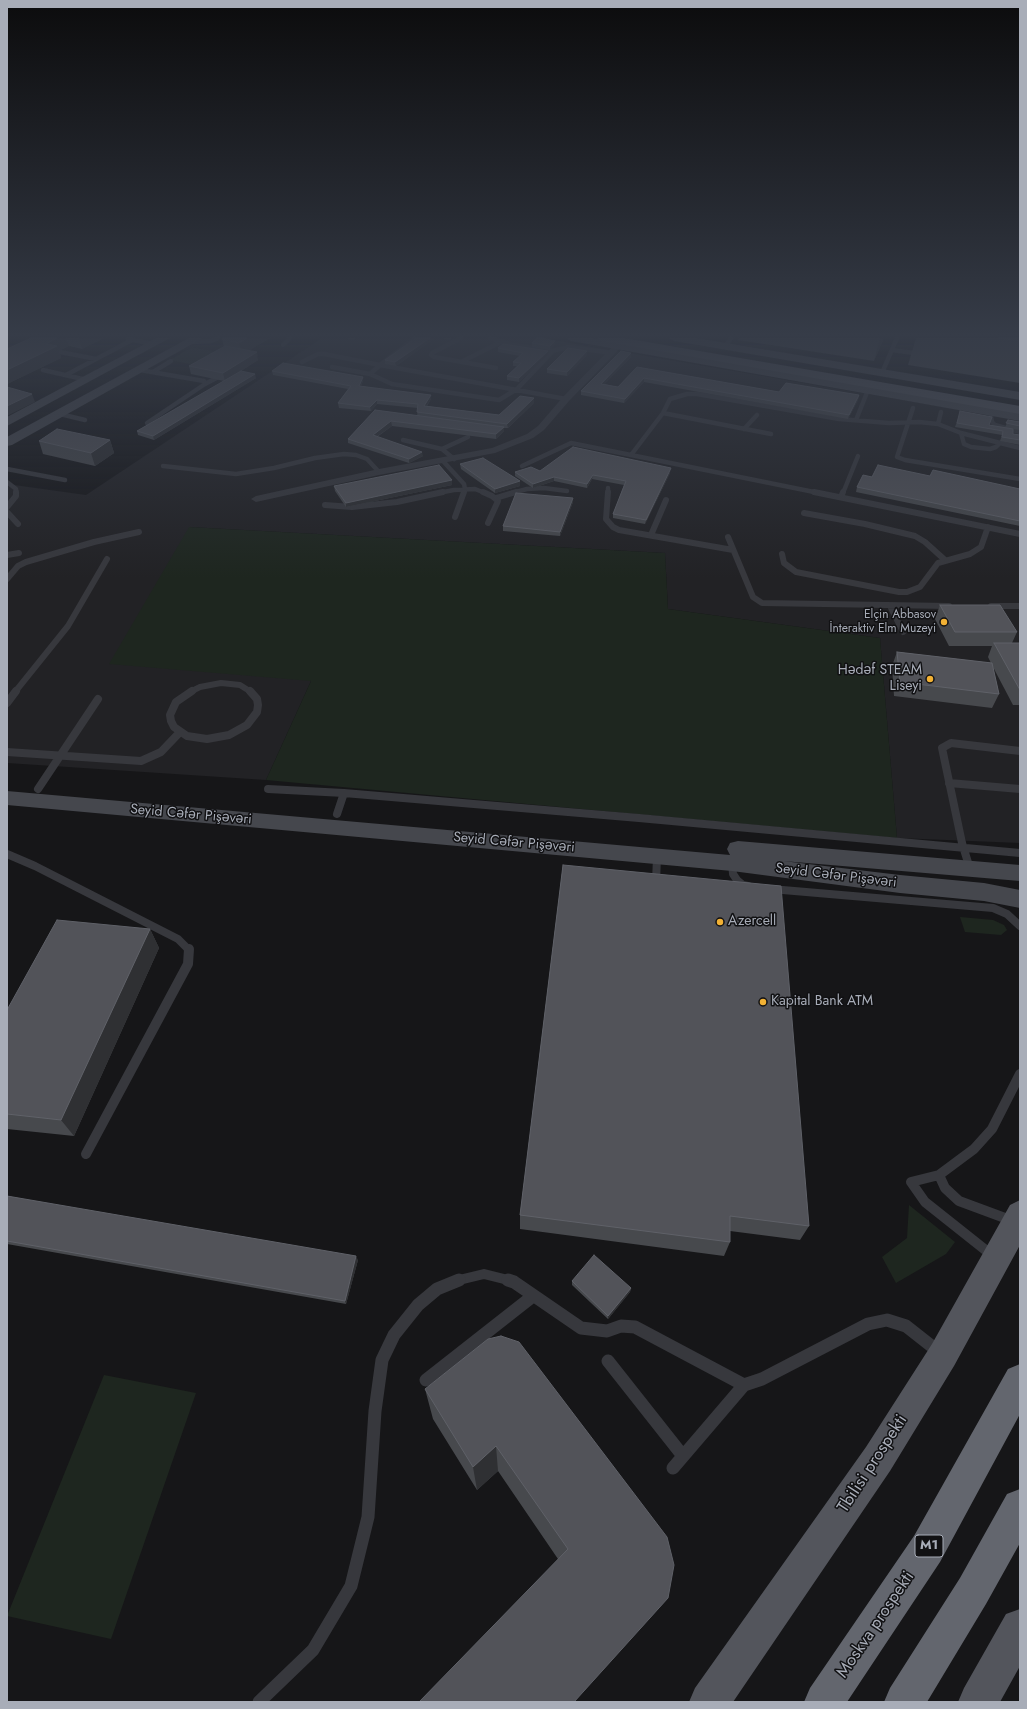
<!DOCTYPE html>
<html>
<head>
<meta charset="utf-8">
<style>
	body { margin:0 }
	#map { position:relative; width:1027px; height:1709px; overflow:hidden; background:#161618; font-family:Jost,sans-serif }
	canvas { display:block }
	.frame { position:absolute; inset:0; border:8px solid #a8adb8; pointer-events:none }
</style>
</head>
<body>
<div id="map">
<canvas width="1027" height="1709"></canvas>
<div class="frame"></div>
</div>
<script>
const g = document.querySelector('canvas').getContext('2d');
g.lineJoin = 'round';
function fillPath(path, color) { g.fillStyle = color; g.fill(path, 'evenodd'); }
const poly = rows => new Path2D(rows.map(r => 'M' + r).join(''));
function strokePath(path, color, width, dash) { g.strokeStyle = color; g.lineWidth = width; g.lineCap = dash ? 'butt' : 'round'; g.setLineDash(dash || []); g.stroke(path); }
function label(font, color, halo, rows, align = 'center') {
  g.font = font + ' Jost,sans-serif'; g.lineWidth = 3; g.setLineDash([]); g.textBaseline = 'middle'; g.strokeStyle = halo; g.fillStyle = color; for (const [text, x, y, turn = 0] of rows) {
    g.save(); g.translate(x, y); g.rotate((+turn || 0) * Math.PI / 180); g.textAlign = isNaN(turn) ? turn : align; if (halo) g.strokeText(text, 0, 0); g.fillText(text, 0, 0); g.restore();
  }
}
fillPath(poly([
	[322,338,541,338,1020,420,1020,843,897,838,880,638,668,609,665,553,189,527,311,681,266,780,7,763,7,484,86,495]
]), '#222225');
fillPath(poly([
	[192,347,227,354,203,367,170,360],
	[189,527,665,553,668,609,880,638,897,838,266,780,311,681,109,664],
	[960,917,993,920,1004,925,1007,930,1001,935,965,932],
	[909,1205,955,1242,946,1254,896,1283,882,1257,907,1238],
	[104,1375,196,1393,111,1639,7,1616]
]), '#1e261f');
strokePath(poly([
	[415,338,380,365,566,399],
	[461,338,432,353,431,355,434,357,496,368],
	[128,339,154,344],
	[192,342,211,341,218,338],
	[283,345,290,338],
	[725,347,731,338],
	[892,350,921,354],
	[552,351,569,347,612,353],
	[60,352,96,359],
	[302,362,318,354,324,354,380,365,370,374],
	[461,362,501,342],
	[332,367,370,374,392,384,499,400,517,389,553,351,513,345,490,338],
	[43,370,87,380],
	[140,370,204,381,205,384,147,423],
	[153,372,171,361],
	[882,373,897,338],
	[66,375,132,340],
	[205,384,224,374],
	[913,408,897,457,905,460,1020,479],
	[990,411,992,422,995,425,1020,432],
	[663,413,771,434],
	[60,414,85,420],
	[856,420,868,390],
	[938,424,941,412],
	[744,429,757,415],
	[961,433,964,444,971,447,990,449,996,447,1000,443],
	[403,440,442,449,454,459],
	[442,449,468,437],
	[443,461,464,484,465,489,463,493],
	[163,466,236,474,274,468,315,458,344,454,356,455,367,459,379,472],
	[522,466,571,443,631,455],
	[7,469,65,480],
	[7,482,16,489,16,493],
	[438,493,454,490,475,489,485,493],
	[512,493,527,489,544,488,567,491],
	[608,493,608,488],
	[819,493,631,455,663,413,670,399,687,394,697,394,839,419,889,423,919,422,938,424,961,433,1020,448],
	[843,493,858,456]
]), '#37383d', 4.5);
strokePath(poly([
	[483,492,492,496,498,501,488,523],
	[608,492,606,519,613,527,619,530,733,550],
	[814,492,1020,534],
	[841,497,843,492],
	[496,498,516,492],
	[325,505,352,507,397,502,443,492],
	[7,507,16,496,16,492],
	[7,512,18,524],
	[804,513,865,524,915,536,925,542,945,560],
	[455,517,464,492],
	[651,535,666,500],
	[728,537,753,597,762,603,949,606],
	[782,554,784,563,796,572,899,592,907,592,920,587,938,563,970,554,981,547,988,527],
	[7,555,19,553],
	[7,579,18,566,26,562,94,542,139,532],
	[890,606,903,632],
	[991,606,1020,606],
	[15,692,68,626,107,559],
	[190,692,200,687,221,683,240,685,251,692]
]), '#37383d', 6);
strokePath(poly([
	[192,691,176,702,170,715,171,721,174,727,187,736,207,739,229,735,247,725,257,712,258,705,257,699,250,691],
	[7,703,16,691],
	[7,752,141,761,161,752,180,732],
	[949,783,1020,789],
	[38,789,98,699],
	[268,789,344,793,639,818,1020,853],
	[337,814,344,793],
	[7,854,35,866,178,939,189,950],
	[732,863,733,874,737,880,743,885,748,886],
	[970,869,962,843,942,748,951,743,1020,751],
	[656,883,657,856],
	[771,889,993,908,1007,914,1020,926]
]), '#37383d', 8);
strokePath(poly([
	[86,1154,188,964,189,949],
	[939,1175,911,1182,925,1202,993,1256],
	[1013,1221,959,1201,945,1188,939,1175,974,1149,992,1129,1020,1074],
	[455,1281,484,1274,512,1281]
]), '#37383d', 10);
strokePath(poly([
	[508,1280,514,1282,581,1328,607,1331,621,1326,635,1327,744,1385,762,1379,868,1324,887,1320,906,1326,939,1352],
	[608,1361,683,1456],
	[426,1380,533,1296],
	[673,1468,744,1385],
	[259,1702,313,1650,351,1586,368,1517,375,1411,382,1360,394,1335,418,1305,437,1289,459,1280]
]), '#37383d', 13);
fillPath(poly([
	[615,344,621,344,622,346,569,401,544,430,533,438,495,453,379,475,256,502,251,499,256,496,379,469,492,448,527,434,538,426,563,397,615,344]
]), '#37383d');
fillPath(poly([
	[156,338,170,338,7,426,7,417,156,338],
	[189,338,203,338,12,445,7,446,7,437,189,338],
	[566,338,592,338,1020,413,1020,421,571,341,566,338],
	[669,338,696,338,1020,392,1020,400,674,341,669,338],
	[7,791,730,855,727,849,730,843,738,841,1020,865,1020,881,783,861,900,875,984,883,1020,890,1020,908,984,901,900,893,732,871,7,805,7,791]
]), '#45474d');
fillPath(poly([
	[597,338,624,338,1020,406,1020,414,602,341,597,338],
	[1020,1200,1020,1245,954,1366,890,1471,733,1702,689,1702,695,1688,866,1447,932,1344,1010,1205,1020,1200],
	[1020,1609,1020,1666,1000,1702,958,1702,964,1688,1006,1614,1020,1609]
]), '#53555c');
fillPath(poly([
	[1020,1364,1020,1414,940,1562,847,1702,804,1702,810,1688,914,1536,1008,1369,1020,1364],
	[1020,1489,1020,1543,986,1604,927,1702,884,1702,890,1688,960,1578,1007,1494,1020,1489]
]), '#63666e');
fillPath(poly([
	[31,338,104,338,82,349,69,346,59,351,61,358,7,384,7,349],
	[270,338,248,351,258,360,241,371,256,378,154,440,138,435,137,431,224,381,191,374,189,366,224,347,222,339],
	[345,338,356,338,353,340],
	[416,338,435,338,396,366,385,364,385,360],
	[441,338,452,338,450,340],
	[739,338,884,338,874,361,738,340],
	[916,338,1020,338,1020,383,908,365],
	[532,343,555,344,550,350,532,347],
	[498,348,548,355,519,382,507,380,507,376,517,366,513,366,513,362,520,356,498,352],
	[631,353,631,357,604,384,618,387,637,367,779,392,859,395,858,400,848,419,644,382,624,403,581,395,581,391],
	[587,355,567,376,547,373,547,369],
	[272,371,363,381,361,386,431,399,427,406,499,415,534,403,508,428,504,428,504,431,496,439,392,426,377,437,423,456,409,463,348,443,348,439,375,410,417,416,418,408,377,404,371,411,339,408,338,403,348,389,273,375],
	[959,416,989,425,1005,428,1008,420,1020,422,1020,430,1013,429,1013,434,1020,435,1020,445,1000,441,1002,435,955,427],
	[110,440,114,453,95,466,43,454,39,441],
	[460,464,520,481,520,486,495,493,461,469],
	[540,471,670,473,645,524,613,518,613,514,624,485,592,479,587,488,554,481,533,488,515,476,515,472],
	[930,476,1020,489,1020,526,856,492,857,487,872,477],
	[452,480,452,485,346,507,335,491,334,486],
	[573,502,560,536,503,531,503,526],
	[940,605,1017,632,1012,643,1020,643,1020,705,1013,705,993,667,999,694,992,708,894,696,892,666,897,652,991,663,988,657,992,646,949,646,935,619],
	[563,865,809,1226,800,1240,730,1231,730,1242,724,1256,520,1229,520,1215],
	[150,929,159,948,74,1136,7,1129,7,1010],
	[7,1196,358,1260,346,1304,7,1244],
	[572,1281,631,1288,630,1292,608,1319,572,1285],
	[425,1389,667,1537,558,1559,498,1471,477,1490,433,1419]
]), '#47494d');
fillPath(poly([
	[57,338,66,338,69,346,59,351,61,358,7,384,7,370,46,344],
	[79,338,104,338,82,349],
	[247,338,270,338,242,355,239,343],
	[430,338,435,338,396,366,395,362],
	[880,338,884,338,874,361],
	[555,341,555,344,550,350,550,346],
	[548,351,548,355,519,382,519,378],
	[587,351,587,355,567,376,567,372],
	[257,352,258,360,225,381,223,373],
	[631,353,631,357,601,388,601,384],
	[255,374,256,378,154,440,153,436],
	[363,377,363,381,359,390,359,386],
	[644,378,644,382,624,403,625,399],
	[32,394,35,402,7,416,7,406],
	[431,395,431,399,424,410,424,406],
	[859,395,858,400,848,419,849,415],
	[534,398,534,403,508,428,507,424],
	[377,400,377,404,371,411,370,407],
	[391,421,392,426,373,439,373,435],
	[504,427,504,431,496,439,496,434],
	[110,440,114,453,95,466,91,453],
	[422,452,423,456,409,463,409,459],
	[671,468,670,473,645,524,646,520],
	[593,475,592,479,587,488,587,484],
	[554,477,554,481,533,488,533,484],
	[452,480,452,485,346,507,346,503],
	[520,481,520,486,495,493,495,489],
	[573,498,573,502,560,536,560,532],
	[150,929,159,948,74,1136,61,1120],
	[356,1256,358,1260,346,1304,345,1301],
	[631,1288,630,1292,608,1319,608,1316],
	[496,1446,498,1471,477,1490,473,1467]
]), '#2f3033');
const building = poly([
	[31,338,57,338,46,344,57,346,7,370,7,349,31,338],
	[224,338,247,338,239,343,222,339,224,338],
	[416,338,430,338,395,362,385,360,416,338],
	[537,338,542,338,555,341,550,346,532,343,537,338],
	[999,338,1020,338,1020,341,999,338],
	[503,344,548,351,519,378,507,376,521,363,513,362,523,353,498,348,503,344],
	[225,346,257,352,223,373,189,366,225,346],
	[568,348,587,351,567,372,547,369,568,348],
	[621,351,631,353,601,384,618,387,637,367,779,392,786,383,859,395,849,415,644,378,625,399,581,391,621,351],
	[283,363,363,377,359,386,431,395,424,406,499,415,520,396,534,398,507,424,417,412,418,404,377,400,370,407,338,403,351,386,272,371,283,363],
	[241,371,255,374,153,436,137,431,241,371],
	[7,387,32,394,7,406,7,387],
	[375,410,504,427,496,434,391,421,373,435,422,452,409,459,348,439,375,410],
	[960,411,992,417,989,425,1013,429,1013,434,1020,435,1020,440,1002,437,1003,431,957,423,960,411],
	[1008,420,1020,422,1020,426,1006,423,1008,420],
	[57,429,110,440,91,453,39,441,57,429],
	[573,447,671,468,646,520,613,514,626,481,593,475,587,484,554,477,533,484,515,472,531,467,540,471,573,447],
	[483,458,520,481,495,489,460,464,483,458],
	[439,465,452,480,346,503,334,486,439,465],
	[878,465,930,476,933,470,1020,489,1020,521,857,487,863,475,872,477,878,465],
	[516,493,573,498,560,532,503,526,516,493],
	[940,605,1000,605,1017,632,955,632,940,605],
	[994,643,1020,643,1020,690,994,643],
	[897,652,992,663,999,694,900,682,897,652],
	[563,865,781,886,809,1226,730,1216,730,1242,520,1215,563,865],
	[57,920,150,929,61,1120,7,1114,7,1010,57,920],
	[7,1196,356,1256,345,1301,7,1241,7,1196],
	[594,1255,631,1288,608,1316,572,1281,594,1255],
	[501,1336,519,1342,667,1537,674,1565,668,1598,574,1702,419,1702,568,1549,496,1446,473,1467,425,1389,488,1339,501,1336]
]);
fillPath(building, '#525359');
strokePath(building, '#5f6168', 1);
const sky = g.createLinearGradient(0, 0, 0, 578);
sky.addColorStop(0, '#0c0c0d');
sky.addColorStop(0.58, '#363c48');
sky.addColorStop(1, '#363c4800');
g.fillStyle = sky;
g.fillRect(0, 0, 1027, 578);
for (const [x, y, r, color] of [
	[944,622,4,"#f2b134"],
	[930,679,4,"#f2b134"],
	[720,922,4,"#f2b134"],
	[763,1002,4,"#f2b134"]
]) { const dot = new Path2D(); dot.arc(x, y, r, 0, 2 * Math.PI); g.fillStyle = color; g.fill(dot); strokePath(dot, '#111113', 1.5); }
label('12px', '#a8adb8', '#111113', [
	["Elçin Abbasov",936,615],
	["İnteraktiv Elm Muzeyi",936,629]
], 'right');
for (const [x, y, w] of [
	[929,1546,28]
]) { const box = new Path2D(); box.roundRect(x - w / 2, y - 11, w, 22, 3); g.fillStyle = '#111113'; g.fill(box); strokePath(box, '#a8adb8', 1); }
label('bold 13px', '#a8adb8', null, [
	["M1",929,1546]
]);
label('14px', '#a8adb8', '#111113', [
	["Hədəf STEAM",922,671,"right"],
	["Liseyi",922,687,"right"],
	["Azercell",728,922],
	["Kapital Bank ATM",771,1002]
], 'left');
label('14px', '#a8adb8', '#111113', [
	["Seyid Cəfər Pişəvəri",191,815,5],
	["Seyid Cəfər Pişəvəri",514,843,5],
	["Seyid Cəfər Pişəvəri",836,876,7]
]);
label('17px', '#a8adb8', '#111113', [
	["Tbilisi prospekti",873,1464,-57],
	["Moskva prospekti",876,1625,-56]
]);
</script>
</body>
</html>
